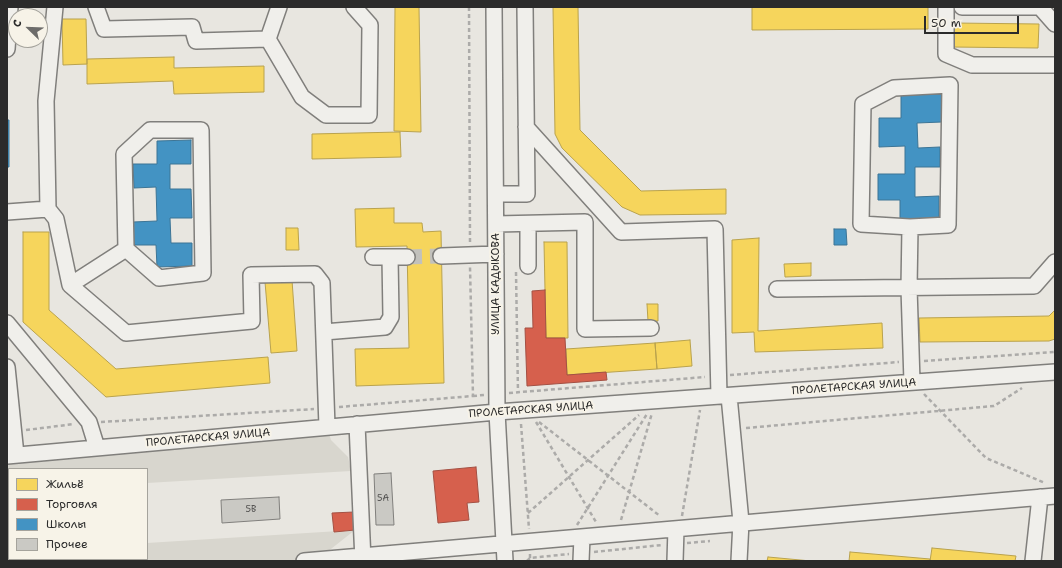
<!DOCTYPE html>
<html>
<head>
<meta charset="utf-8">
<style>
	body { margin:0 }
	#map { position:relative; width:1062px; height:568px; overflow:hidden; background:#e8e6e0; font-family:"Shantell Sans",sans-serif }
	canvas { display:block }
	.frame { position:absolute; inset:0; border:8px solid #2b2b2b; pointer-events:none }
	.legend { position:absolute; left:8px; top:468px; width:140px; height:92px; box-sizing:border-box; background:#f7f3e8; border:1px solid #a5a39c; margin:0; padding:5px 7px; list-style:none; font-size:12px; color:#2b2b2b }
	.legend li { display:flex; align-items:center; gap:8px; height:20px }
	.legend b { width:20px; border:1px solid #a5a39c }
	.north { position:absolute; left:8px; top:8px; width:40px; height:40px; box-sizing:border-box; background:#f7f3e8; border:1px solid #a5a39c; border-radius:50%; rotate:293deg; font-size:11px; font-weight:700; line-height:16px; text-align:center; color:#2b2b2b }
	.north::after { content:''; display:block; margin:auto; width:14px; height:18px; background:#6d6c6a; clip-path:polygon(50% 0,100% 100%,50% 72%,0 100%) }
	.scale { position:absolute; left:924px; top:16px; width:95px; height:18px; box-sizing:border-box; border:2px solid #2b2b2b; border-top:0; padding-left:5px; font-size:12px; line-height:14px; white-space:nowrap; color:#2b2b2b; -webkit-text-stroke:3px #f7f3e8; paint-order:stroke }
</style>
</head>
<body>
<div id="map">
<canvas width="1062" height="568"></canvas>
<div class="frame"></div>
<ul class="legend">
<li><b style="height:11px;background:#f6d55c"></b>Жильё</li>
<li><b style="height:11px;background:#d6604d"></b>Торговля</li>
<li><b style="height:11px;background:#4393c3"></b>Школы</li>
<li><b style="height:11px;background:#cac9c4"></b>Прочее</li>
</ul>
<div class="north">С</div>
<div class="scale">50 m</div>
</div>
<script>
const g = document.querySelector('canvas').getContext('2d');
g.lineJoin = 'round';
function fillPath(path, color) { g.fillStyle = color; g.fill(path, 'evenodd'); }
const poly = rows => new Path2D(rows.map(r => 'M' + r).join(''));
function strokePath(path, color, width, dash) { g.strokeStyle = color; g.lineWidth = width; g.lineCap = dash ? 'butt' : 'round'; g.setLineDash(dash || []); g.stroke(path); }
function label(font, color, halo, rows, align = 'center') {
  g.font = font + ' "Shantell Sans",sans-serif'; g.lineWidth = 4; g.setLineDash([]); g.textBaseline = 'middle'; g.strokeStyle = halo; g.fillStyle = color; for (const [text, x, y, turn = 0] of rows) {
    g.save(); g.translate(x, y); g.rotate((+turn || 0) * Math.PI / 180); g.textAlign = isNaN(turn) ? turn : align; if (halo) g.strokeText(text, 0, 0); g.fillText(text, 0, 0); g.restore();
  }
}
fillPath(poly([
	[327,427,331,440,348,457,351,471,147,483,147,469,9,469,9,559,147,559,147,543,355,530,317,560,7,561,7,456]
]), '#d8d6ce');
const homes = poly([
	[395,7,419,7,421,132,394,131,395,7],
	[553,7,578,7,580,130,641,191,726,189,726,214,640,215,622,207,562,148,555,134,553,7],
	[752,7,928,7,928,29,752,30,752,7],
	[62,19,86,19,87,64,63,65,62,19],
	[953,23,1039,24,1038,48,952,47,953,23],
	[174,57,174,68,264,66,264,92,174,94,173,81,87,84,87,59,174,57],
	[400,132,401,157,312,159,312,134,400,132],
	[394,208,394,223,422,223,423,232,441,231,444,383,356,386,355,349,409,348,407,246,356,247,355,209,394,208],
	[286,228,298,228,299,250,286,250,286,228],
	[23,232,49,232,49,310,116,369,268,357,270,383,106,397,23,322,23,232],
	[759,238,758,331,882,323,883,348,755,352,754,332,732,333,732,240,759,238],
	[544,242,567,242,568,338,546,338,544,242],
	[811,263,811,276,785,277,784,264,811,263],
	[292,280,297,351,271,353,265,282,292,280],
	[647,304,658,304,658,321,648,321,647,304],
	[1055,310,1055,339,1049,341,920,342,919,318,1049,316,1055,310],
	[690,340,692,366,657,369,655,343,690,340],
	[655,343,657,369,567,375,566,349,655,343],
	[932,548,1016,556,1015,561,930,561,932,548],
	[850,552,930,559,930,561,849,561,850,552],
	[768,557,811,561,767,561,768,557]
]);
fillPath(homes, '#f6d55c');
strokePath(homes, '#b9a24d', 1);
const shops = poly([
	[545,290,546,338,565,338,567,375,606,372,607,380,527,386,525,328,533,328,532,291,545,290],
	[476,467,479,502,467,503,469,520,438,523,433,471,476,467],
	[354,512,355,530,334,532,332,513,354,512]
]);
fillPath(shops, '#d6604d');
strokePath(shops, '#a35043', 1);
const schools = poly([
	[942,94,942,122,917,123,918,148,940,147,940,167,915,167,915,197,939,196,939,220,900,220,900,200,878,200,878,174,905,174,905,146,879,147,879,118,901,118,901,95,942,94],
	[7,120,9,120,9,167,7,167,7,120],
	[191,140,191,164,170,164,170,189,191,189,192,218,170,218,171,243,192,243,192,266,157,267,156,245,134,245,133,222,157,221,156,187,134,188,133,164,157,164,157,141,191,140],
	[834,229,846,229,847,245,834,245,834,229]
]);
fillPath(schools, '#4393c3');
strokePath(schools, '#3c7495', 1);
const building = poly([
	[391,473,394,525,376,525,374,474,391,473],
	[279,497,280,519,222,523,221,500,279,497]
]);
fillPath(building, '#cac9c4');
strokePath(building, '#807f7c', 1);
strokePath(poly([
	[407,257,441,256]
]), '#c2c1bc', 15, [15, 8]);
const minor = poly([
	[96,7,104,29,192,27,196,41,268,39,302,97,326,115,369,115,370,25,354,7],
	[494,7,497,412,505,561],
	[946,7,946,54,972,65,1055,65],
	[962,7,1040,7,1055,24],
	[268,39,279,7],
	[7,49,10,7],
	[950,85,948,225,910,227,861,224,863,104,894,88,950,85],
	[526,127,621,232,715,229,719,396],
	[496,194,527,194,525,7],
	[48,209,56,219,70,285,126,333,252,321,251,275,315,274,322,283,327,427],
	[7,212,48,209,46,101,55,7],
	[496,224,585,222,585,329,651,328],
	[910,227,909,288,912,382],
	[441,256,496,254],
	[373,257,407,257],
	[528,266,528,224],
	[70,285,126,249,124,154,150,130,201,130,203,273,159,278,126,249],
	[777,289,1034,286,1055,262],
	[7,323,89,422,97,448],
	[324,332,385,327,391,317,390,257],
	[7,367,16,455],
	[729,396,741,522,739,561],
	[357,424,363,561],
	[7,456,497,412,1055,372],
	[304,561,1055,496],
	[581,561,582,537],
	[675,561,676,529],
	[1033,561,1040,497]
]);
strokePath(minor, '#807f7c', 18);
strokePath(poly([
	[469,7,470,242],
	[516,272,518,393],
	[924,361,1055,352],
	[730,375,899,362],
	[509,393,705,377],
	[924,394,986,458,1045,483],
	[473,396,484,395],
	[339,407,473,396,470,267],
	[101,422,314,409],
	[536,422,596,522],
	[539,422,660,516],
	[521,424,529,529],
	[746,428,994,406,1022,388],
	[26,430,74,424],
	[528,513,639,415],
	[682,516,700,410],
	[621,520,652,413],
	[577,525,647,414],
	[687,543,710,541],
	[594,552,662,545],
	[530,554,530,561],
	[527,561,530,558,569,554]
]), '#acaba9', 2.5, [4, 3]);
strokePath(minor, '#f0efeb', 15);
label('9px', '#535251', null, [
	["5А",383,499],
	["5В",251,510]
]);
label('11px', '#2b2b2b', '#f7f3e8', [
	["УЛИЦА КАДЫКОВА",496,284,-90],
	["ПРОЛЕТАРСКАЯ УЛИЦА",854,387,-4],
	["ПРОЛЕТАРСКАЯ УЛИЦА",531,410,-4],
	["ПРОЛЕТАРСКАЯ УЛИЦА",208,438,-5]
]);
</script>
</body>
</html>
